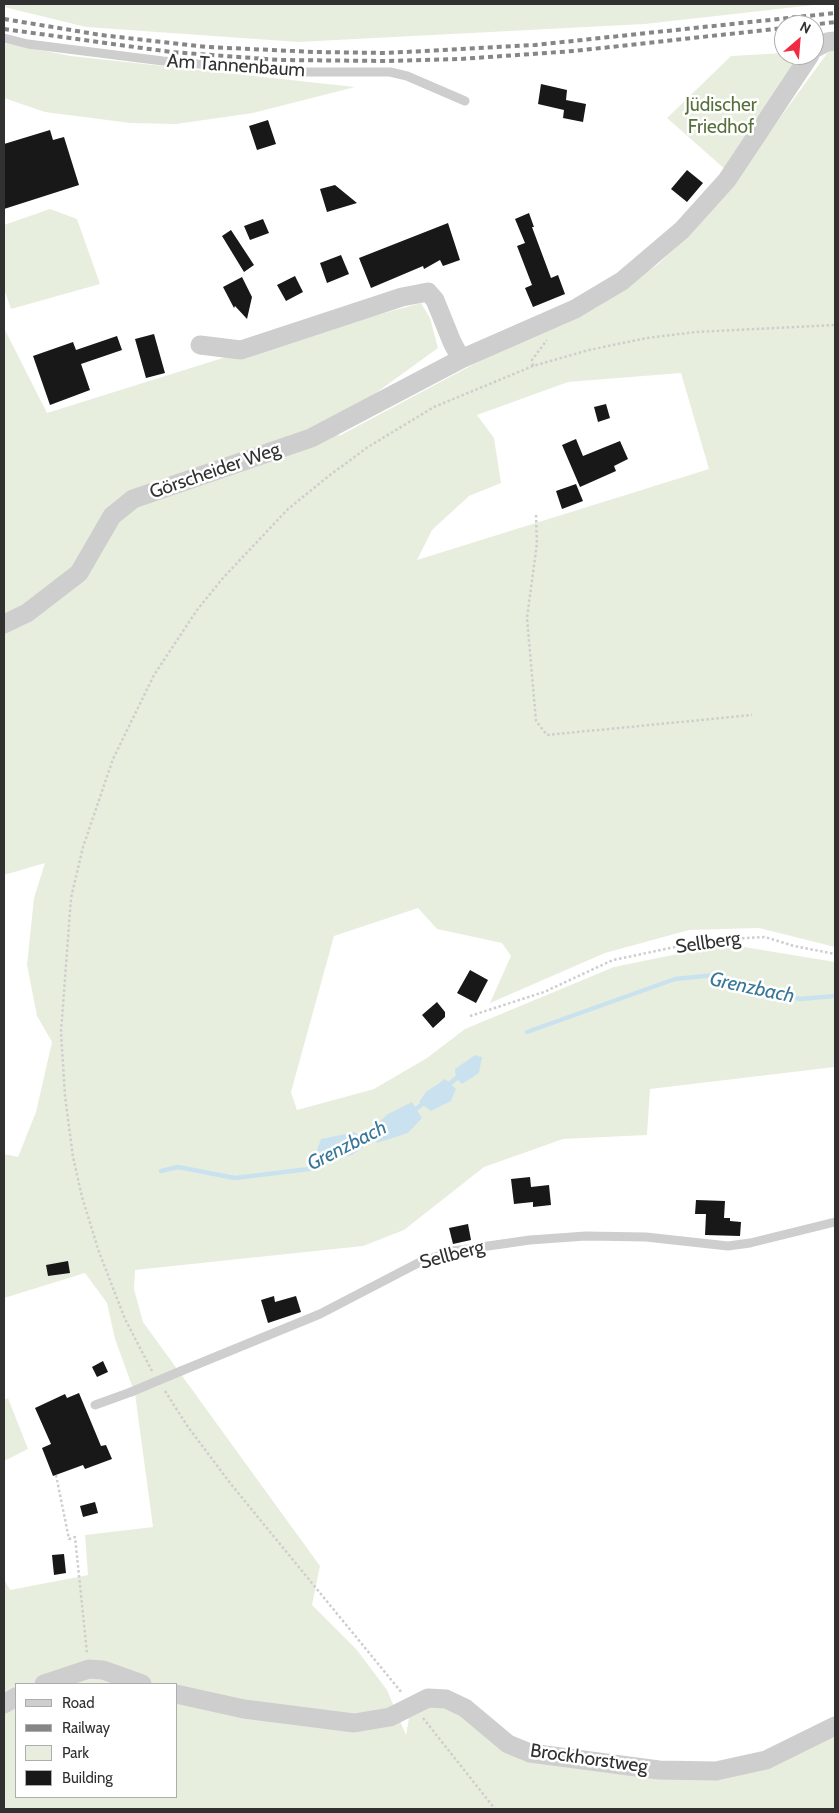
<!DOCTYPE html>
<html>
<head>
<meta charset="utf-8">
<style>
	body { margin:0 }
	#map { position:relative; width:839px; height:1813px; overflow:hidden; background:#fff; font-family:Cabin,sans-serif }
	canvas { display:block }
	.frame { position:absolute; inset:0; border:5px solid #313131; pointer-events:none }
	.legend { position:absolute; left:15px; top:1683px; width:162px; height:115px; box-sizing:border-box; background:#fff; border:1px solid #adadad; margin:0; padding:6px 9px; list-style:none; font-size:15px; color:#313131 }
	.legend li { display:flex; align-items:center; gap:10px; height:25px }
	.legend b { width:25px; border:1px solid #adadad }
	.north { position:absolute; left:774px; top:15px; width:50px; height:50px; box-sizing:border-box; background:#fff; border:1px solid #adadad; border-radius:50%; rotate:27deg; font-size:14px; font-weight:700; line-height:20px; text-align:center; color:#313131 }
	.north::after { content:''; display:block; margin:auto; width:18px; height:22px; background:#f02b41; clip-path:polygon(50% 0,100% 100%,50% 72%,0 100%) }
</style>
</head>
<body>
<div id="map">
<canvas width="839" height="1813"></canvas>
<div class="frame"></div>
<ul class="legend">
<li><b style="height:6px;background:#cecece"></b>Road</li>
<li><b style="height:6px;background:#868686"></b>Railway</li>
<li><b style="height:14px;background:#e8eede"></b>Park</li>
<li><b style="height:14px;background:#181818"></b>Building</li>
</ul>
<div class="north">N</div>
</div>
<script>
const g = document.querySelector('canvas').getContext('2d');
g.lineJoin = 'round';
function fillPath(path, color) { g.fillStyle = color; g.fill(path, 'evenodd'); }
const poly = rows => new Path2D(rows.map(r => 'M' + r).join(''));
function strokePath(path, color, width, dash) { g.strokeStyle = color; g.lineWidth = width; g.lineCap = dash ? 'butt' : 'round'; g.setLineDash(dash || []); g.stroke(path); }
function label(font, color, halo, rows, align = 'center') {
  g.font = font + ' Cabin,sans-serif'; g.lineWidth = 5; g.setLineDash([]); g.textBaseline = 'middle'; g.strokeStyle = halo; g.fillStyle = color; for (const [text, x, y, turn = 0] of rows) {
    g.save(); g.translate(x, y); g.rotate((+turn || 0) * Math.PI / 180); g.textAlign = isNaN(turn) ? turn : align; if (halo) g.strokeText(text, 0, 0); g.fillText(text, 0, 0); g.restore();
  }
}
fillPath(poly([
	[4,4,823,4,645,24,298,42,86,27,4,7],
	[4,43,71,56,355,87,253,113,176,124,130,123,45,112,4,98],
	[835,50,835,947,759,928,689,930,605,953,490,1003,511,956,502,943,437,929,418,908,334,936,291,1092,297,1110,374,1089,427,1058,465,1029,614,967,726,944,835,962,835,1067,650,1089,647,1135,563,1139,484,1167,404,1230,363,1246,135,1270,134,1289,143,1322,320,1566,312,1605,357,1650,387,1690,406,1735,409,1718,434,1704,460,1713,500,1746,685,1779,835,1731,835,1809,4,1809,4,1579,10,1590,88,1575,85,1535,153,1527,135,1394,115,1339,107,1303,85,1273,4,1298,4,1154,18,1157,36,1112,52,1042,37,1016,27,965,34,898,45,863,4,875,4,328,47,413,245,351,421,303,430,318,438,348,340,419,339,436,476,363,596,308,658,264,687,237,729,187,829,51],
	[681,373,709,469,417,560,432,530,469,496,501,483,494,438,477,415,568,382],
	[16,1684,176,1684,176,1797,16,1797],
	[784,53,784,55,796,55,798,69,726,170,667,118,731,56],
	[50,209,77,219,100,284,11,309,4,289,4,225],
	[8,1398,28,1449,4,1461,4,1400]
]), '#e8eede');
fillPath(poly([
	[475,1055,482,1057,479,1073,462,1084,456,1078,455,1069],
	[445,1079,456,1089,451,1101,431,1111,419,1102,426,1092],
	[412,1102,422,1118,408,1133,377,1143,372,1134,372,1128,388,1114],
	[355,1132,362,1139,363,1147,352,1155,327,1159,316,1153,321,1139]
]), '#cae2ef');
strokePath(poly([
	[527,1032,675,979,715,975,800,999,835,996],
	[447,1086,460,1075],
	[413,1111,427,1101],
	[358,1141,376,1132],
	[161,1171,178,1167,235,1178,309,1169,332,1156]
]), '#cae2ef', 4.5);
fillPath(poly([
	[541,84,567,90,566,100,586,104,583,122,563,118,564,110,538,104],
	[268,120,276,144,257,150,249,126],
	[50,130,53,140,64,137,79,185,4,209,4,144],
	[687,170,703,183,687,202,671,189],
	[335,185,357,203,327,212,320,189],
	[529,213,534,227,532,227,551,278,558,275,565,294,533,307,525,288,532,285,517,246,525,243,515,219],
	[263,219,269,233,250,240,244,226],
	[448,223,460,260,443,266,440,260,424,269,423,266,371,288,359,258],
	[231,230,254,265,244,272,222,236],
	[341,255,349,274,327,283,320,263],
	[295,276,303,292,286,301,277,285],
	[242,277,252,297,247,319,235,306,234,308,223,287],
	[154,334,165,373,146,378,135,339],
	[117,336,122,350,81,364,90,390,50,405,33,356,73,342,76,350],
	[606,404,610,418,598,422,594,407],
	[576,439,583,456,620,441,628,459,614,466,616,471,580,487,562,445],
	[576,484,583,501,562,509,556,491],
	[470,970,488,980,476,1003,457,993],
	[437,1002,445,1012,445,1017,433,1028,422,1015],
	[530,1177,531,1187,549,1185,551,1205,533,1207,533,1202,514,1204,511,1179],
	[696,1200,725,1201,724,1218,730,1218,730,1221,741,1222,740,1236,705,1235,706,1214,695,1214],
	[468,1224,471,1240,453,1244,449,1228],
	[68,1261,70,1273,48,1276,46,1265],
	[274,1296,275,1302,296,1296,301,1312,268,1323,261,1300],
	[103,1361,108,1372,97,1377,92,1367],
	[79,1393,101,1446,106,1445,112,1459,85,1469,83,1465,53,1476,42,1448,51,1444,35,1408,65,1394,67,1398],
	[95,1502,98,1513,83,1517,80,1506],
	[64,1554,66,1573,54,1575,52,1555]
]), '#181818');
strokePath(poly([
	[533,366,532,360,547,340],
	[536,515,537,543,527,618,536,721,547,735,752,715],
	[470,1016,544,992,613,960,709,940,765,937,794,946,835,954],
	[152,1371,125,1319,99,1252,82,1197,73,1157,65,1096,61,1032,71,898,83,847,113,759,154,675,197,610,223,578,288,509,330,475,368,447,434,407,533,366,589,350,647,338,696,332,835,325],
	[165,1391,188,1427,230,1483,402,1693],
	[56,1475,69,1539,75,1537,87,1653],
	[423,1718,495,1809]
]), '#cecece', 2.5, [2.5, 2.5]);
strokePath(poly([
	[4,38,28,44,163,61,295,72,390,72,407,76,465,101],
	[181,1371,320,1314,420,1262,453,1251,530,1240,586,1236,646,1237,728,1246,750,1243,835,1222],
	[95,1405,131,1392]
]), '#cecece', 9);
strokePath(poly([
	[814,49,827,42,835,41],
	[200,345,241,350,402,297,428,292,435,300,452,342,461,359],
	[4,624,27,613,79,573,112,516,133,499,311,438,461,359,575,309,622,281,682,230,727,180,810,55],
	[44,1684,89,1669,103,1670,142,1684],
	[176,1694,244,1709,354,1723,390,1717,428,1698,446,1699,465,1708,508,1744,530,1753,659,1770,716,1771,766,1760,835,1726],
	[4,1704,16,1697]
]), '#cecece', 19);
strokePath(poly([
	[4,19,101,35,207,47,314,52,386,53,535,45,835,13],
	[811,25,835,22],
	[4,29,171,52,279,60,386,61,460,59,574,51,784,28]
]), '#868686', 4, [5, 4]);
strokePath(poly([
	[131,1392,181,1371]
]), '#cecece', 9);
label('19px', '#313131', '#fff', [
	["Am Tannenbaum",236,66,4],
	["Görscheider Weg",215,471,-19],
	["Sellberg",708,943,-8],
	["Sellberg",452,1255,-15],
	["Brockhorstweg",589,1759,8]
]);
label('19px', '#56703b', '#fff', [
	["Jüdischer",721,105],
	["Friedhof",721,127]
]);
label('italic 20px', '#397799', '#fff', [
	["Grenzbach",752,988,12],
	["Grenzbach",347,1146,-27]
]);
</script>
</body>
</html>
